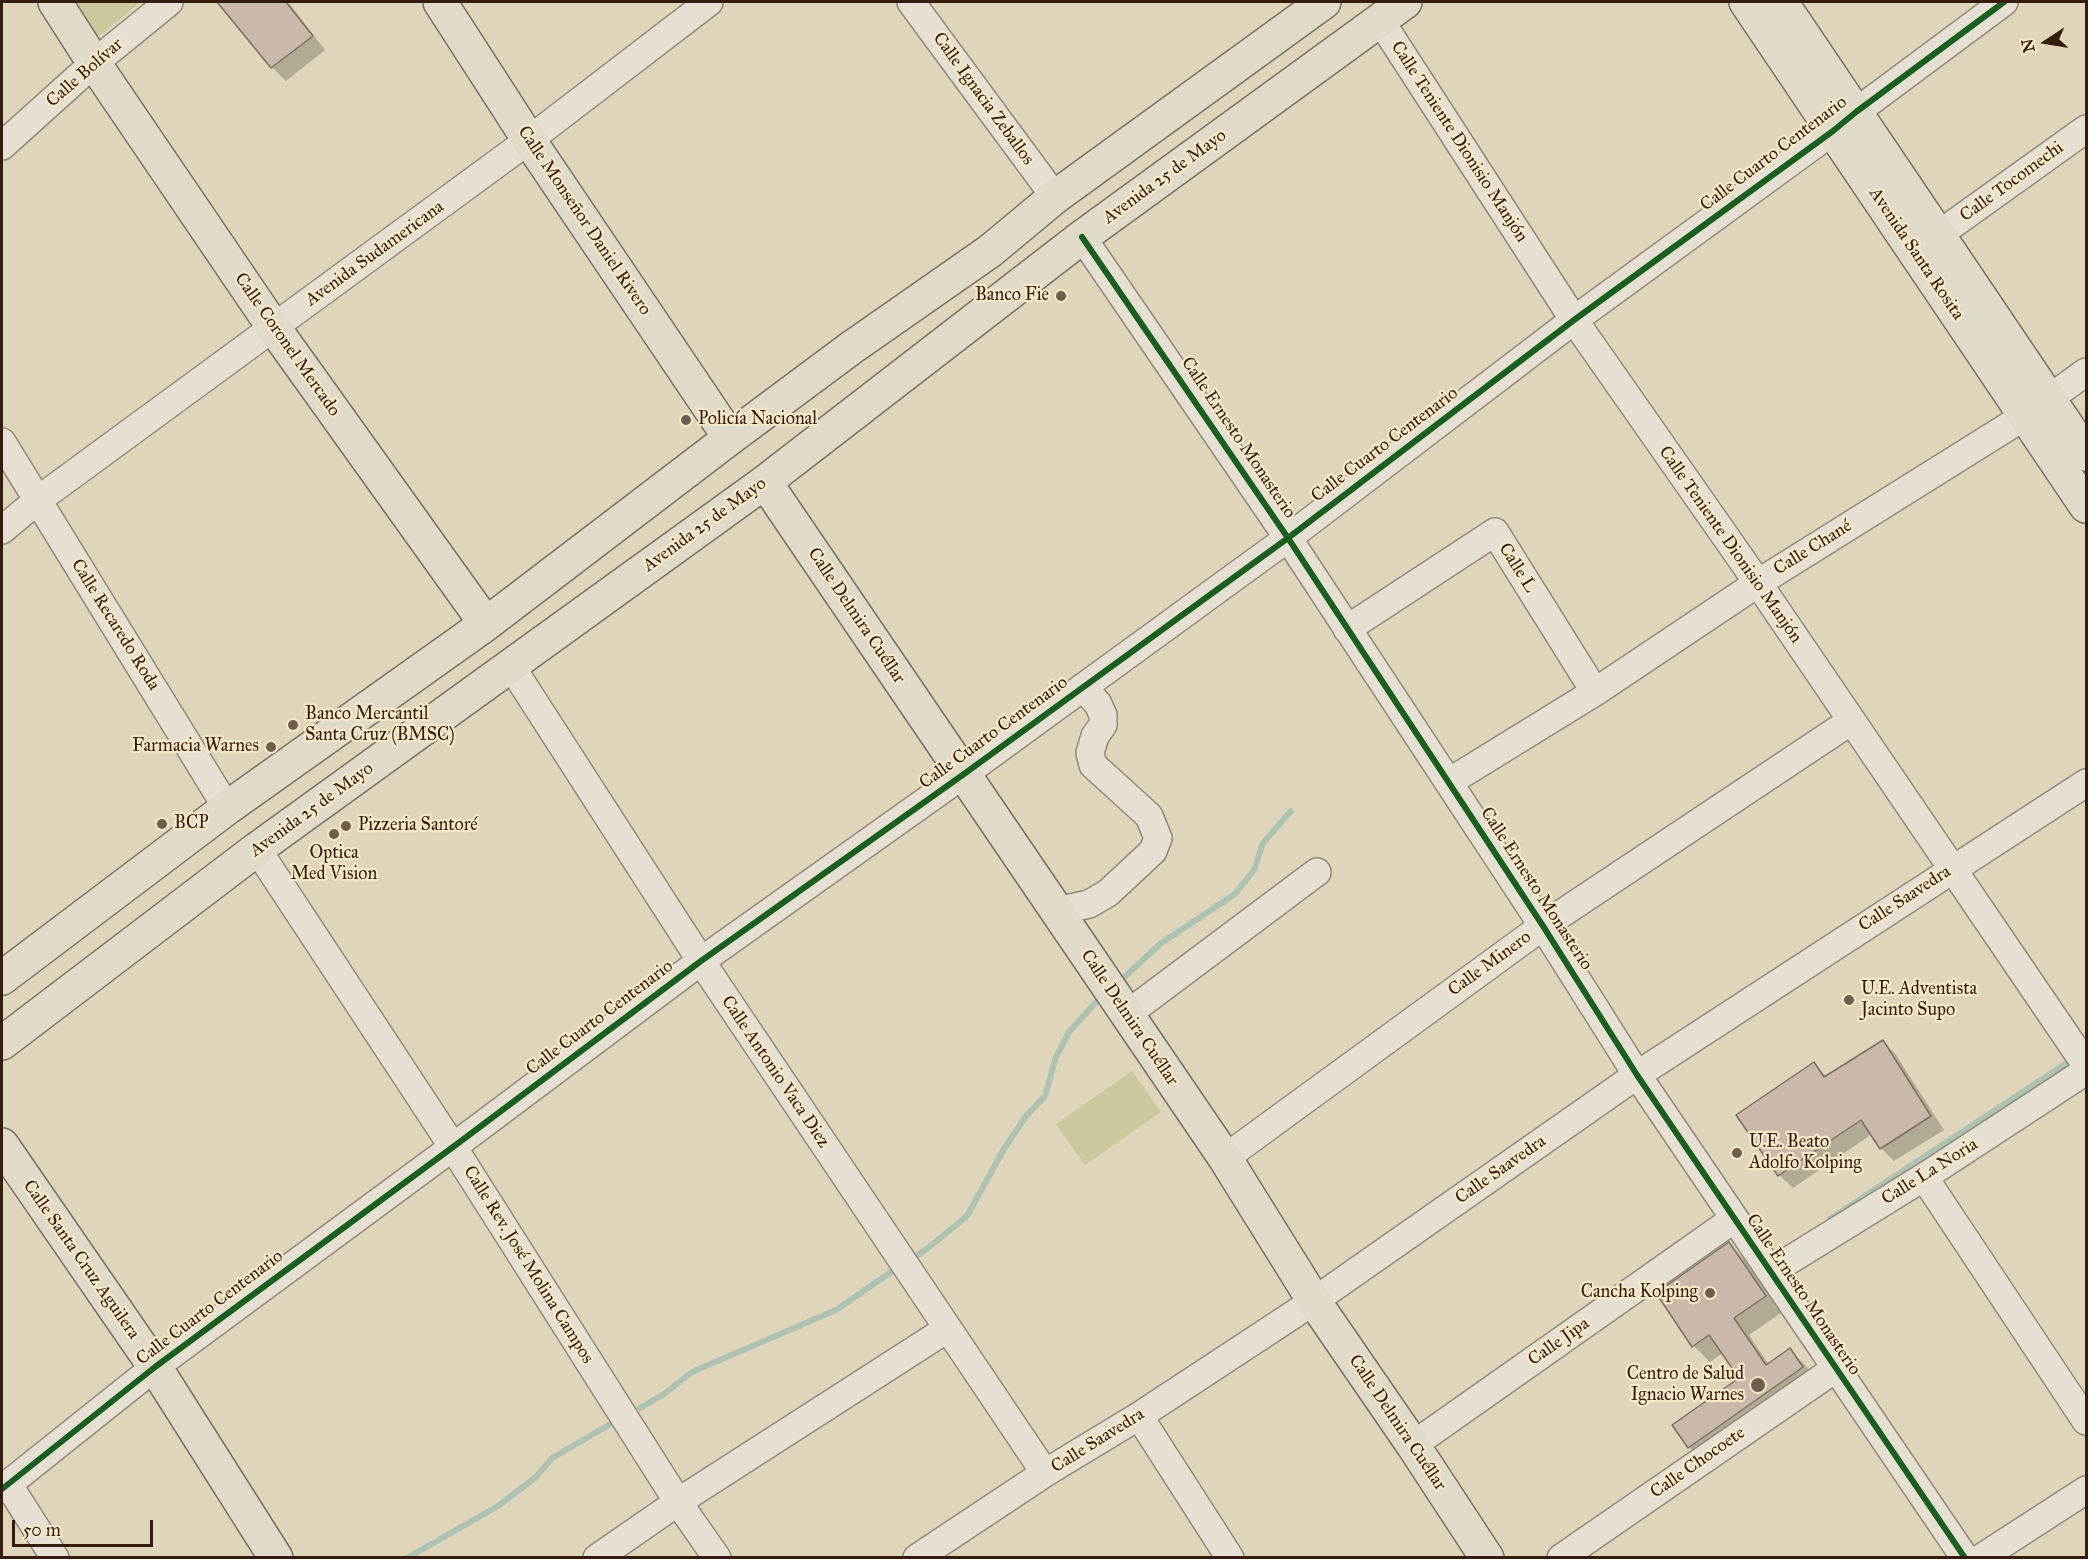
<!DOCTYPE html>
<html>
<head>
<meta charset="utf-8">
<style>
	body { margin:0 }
	#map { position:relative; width:2088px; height:1559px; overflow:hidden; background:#ded5bb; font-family:"IM FELL Great Primer",serif }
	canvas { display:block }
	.frame { position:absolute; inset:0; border:3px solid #351c0f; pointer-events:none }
	.north { position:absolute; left:2016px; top:12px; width:60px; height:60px; -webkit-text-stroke:4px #f3e8ca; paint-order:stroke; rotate:258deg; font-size:16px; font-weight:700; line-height:24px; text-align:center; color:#351c0f }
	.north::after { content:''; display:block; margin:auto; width:21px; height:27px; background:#351c0f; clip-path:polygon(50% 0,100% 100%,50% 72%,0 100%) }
	.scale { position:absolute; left:12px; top:1520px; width:141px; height:27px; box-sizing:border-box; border:3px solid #351c0f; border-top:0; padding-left:8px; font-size:18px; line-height:21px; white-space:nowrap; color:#351c0f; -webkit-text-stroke:4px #f3e8ca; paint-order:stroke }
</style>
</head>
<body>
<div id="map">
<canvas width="2088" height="1559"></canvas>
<div class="frame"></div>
<div class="north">N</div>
<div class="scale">50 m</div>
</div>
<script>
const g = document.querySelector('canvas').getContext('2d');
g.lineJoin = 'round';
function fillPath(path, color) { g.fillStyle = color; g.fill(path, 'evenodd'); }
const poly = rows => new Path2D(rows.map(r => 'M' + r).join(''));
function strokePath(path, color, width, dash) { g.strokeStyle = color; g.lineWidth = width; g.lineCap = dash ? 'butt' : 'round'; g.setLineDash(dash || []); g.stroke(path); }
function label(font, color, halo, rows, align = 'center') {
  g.font = font + ' "IM FELL Great Primer",serif'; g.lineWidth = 4.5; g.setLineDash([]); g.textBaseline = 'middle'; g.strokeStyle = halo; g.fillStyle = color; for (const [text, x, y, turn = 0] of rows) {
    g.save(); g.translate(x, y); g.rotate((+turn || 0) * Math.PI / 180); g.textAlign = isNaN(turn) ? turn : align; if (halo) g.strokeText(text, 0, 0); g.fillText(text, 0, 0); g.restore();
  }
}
fillPath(poly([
	[68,2,141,2,101,35,87,33],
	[1132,1071,1161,1112,1085,1165,1056,1124]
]), '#ccc89d');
fillPath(poly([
	[219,2,288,2,325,50,286,81,272,67],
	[1883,1041,1896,1055,1944,1130,1894,1161,1881,1148,1872,1134,1793,1188,1779,1175,1814,1064,1827,1077],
	[1729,1244,1745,1260,1781,1313,1749,1335,1769,1365,1790,1350,1806,1366,1818,1383,1705,1463,1689,1447,1741,1379,1723,1353,1710,1362,1694,1346]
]), '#0003');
strokePath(poly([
	[1118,983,1160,944,1235,894,1254,870,1263,843,1291,811],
	[1830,1219,2065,1064],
	[915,1257,928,1248,967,1216,1004,1149,1026,1116,1045,1096,1056,1057,1069,1032,1096,1002],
	[640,1408,664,1394,692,1372,836,1310,897,1268],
	[407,1558,498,1506,536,1477,552,1458,614,1422]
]), '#aec2b3', 6);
const building = poly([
	[217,2,286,2,313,36,271,68,217,2],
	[1883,1040,1931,1116,1880,1149,1861,1120,1778,1176,1736,1115,1814,1062,1824,1077,1883,1040],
	[1729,1242,1766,1296,1734,1318,1766,1365,1790,1348,1803,1367,1688,1448,1672,1425,1739,1378,1709,1335,1692,1347,1656,1293,1729,1242]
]);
fillPath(building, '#cab8aa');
strokePath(building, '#7a7163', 1.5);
const minor = poly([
	[911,2,1055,197],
	[1380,20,1574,320,1758,583,2086,1065],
	[2,146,94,63,169,2],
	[1938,235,2086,129],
	[1082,237,1288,538,1543,926,1637,1075,1965,1558],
	[2,442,227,808],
	[2,530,38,500,529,140,709,2],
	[1347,629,1495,532,1595,692],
	[511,666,701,961,1045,1473],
	[1449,782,1595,692,1758,583,2025,416,2086,372],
	[257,849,453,1147,678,1502,717,1558],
	[1057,911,1089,904,1108,893,1153,851,1158,838,1149,816,1093,765,1090,753,1095,736,1103,725,1103,715,1098,704,1083,687],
	[1126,1015,1317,872],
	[1225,1158,1543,926,1851,721],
	[1924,1177,2086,1421],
	[1772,1271,1924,1177,2086,1071],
	[1139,1416,1230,1558],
	[1413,1445,1734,1219],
	[8,1484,55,1558],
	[2,1489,155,1367,453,1147,701,961,964,774,1288,538,1574,320,1833,131,1856,112,2004,2],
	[597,1558,678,1502,947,1329],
	[917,1558,1045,1473,1139,1416,1314,1301,1637,1075,2086,783],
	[1561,1558,1835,1369],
	[1981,1558,2086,1490]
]);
const major = poly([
	[55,2,94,63,274,328,486,624],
	[440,2,529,140,730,438],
	[1746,2,2086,506],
	[1781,2,2086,454],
	[765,482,1225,1158,1314,1301,1413,1445,1487,1558],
	[2,978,227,808,486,624,730,438,851,348,990,251,1055,197,1324,2],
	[2,1043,257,849,765,482,1082,237,1405,2],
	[2,1145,155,1367,276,1558]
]);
strokePath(minor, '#928a7a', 30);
strokePath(major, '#7a7163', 36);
strokePath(minor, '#e5e0d3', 27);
strokePath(major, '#e0dacb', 33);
strokePath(poly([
	[1082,237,1288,538,1543,926,1637,1075,1965,1558],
	[2,1489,155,1367,453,1147,701,961,964,774,1288,538,1574,320,1833,131,1856,112,2004,2]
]), '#1b5e20', 6);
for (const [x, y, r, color] of [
	[1061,296,6,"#705d4b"],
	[686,420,6,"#705d4b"],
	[293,725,6,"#705d4b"],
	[271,747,6,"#705d4b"],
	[162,824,6,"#705d4b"],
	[346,826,6,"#705d4b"],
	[334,834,6,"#705d4b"],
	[1849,1000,6,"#705d4b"],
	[1737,1153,6,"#705d4b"],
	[1710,1293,6,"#705d4b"],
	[1758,1385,8,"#705d4b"]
]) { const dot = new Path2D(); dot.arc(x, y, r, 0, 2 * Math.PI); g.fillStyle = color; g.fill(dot); strokePath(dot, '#f3e8ca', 2); }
label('18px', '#351c0f', '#f3e8ca', [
	["Calle Bolívar",85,73,-41],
	["Calle Ignacia Zeballos",983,99,54],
	["Calle Teniente Dionisio Manjón",1459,142,57],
	["Calle Cuarto Centenario",1774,154,-37],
	["Avenida 25 de Mayo",1165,177,-36],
	["Calle Tocomechi",2012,182,-36],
	["Calle Monseñor Daniel Rivero",584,221,56],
	["Avenida Sudamericana",375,254,-36],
	["Avenida Santa Rosita",1916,254,56],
	["Calle Coronel Mercado",287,345,55],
	["Calle Ernesto Monasterio",1238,438,56],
	["Calle Cuarto Centenario",1385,445,-37],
	["Avenida 25 de Mayo",705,525,-36],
	["Calle Teniente Dionisio Manjón",1730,545,55],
	["Calle Chané",1813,548,-32],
	["Calle L",1517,568,58],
	["Calle Delmira Cuéllar",856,616,56],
	["Calle Recaredo Roda",115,625,58],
	["Calle Cuarto Centenario",994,733,-36],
	["Avenida 25 de Mayo",312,810,-36],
	["Calle Ernesto Monasterio",1536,889,57],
	["Calle Saavedra",1905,899,-33],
	["Calle Minero",1490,964,-36],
	["Calle Cuarto Centenario",600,1018,-37],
	["Calle Delmira Cuéllar",1129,1018,56],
	["Calle Antonio Vaca Diez",775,1072,56],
	["Calle Saavedra",1501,1170,-35],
	["Calle La Noria",1930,1172,-32],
	["Calle Santa Cruz Aguilera",81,1260,55],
	["Calle Rev. José Molina Campos",528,1265,58],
	["Calle Ernesto Monasterio",1803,1295,56],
	["Calle Cuarto Centenario",210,1308,-37],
	["Calle Jipa",1559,1342,-35],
	["Calle Delmira Cuéllar",1397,1423,56],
	["Calle Saavedra",1098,1441,-32],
	["Calle Chocoete",1698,1463,-35]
]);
label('18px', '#351c0f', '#f3e8ca', [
	["Banco Fie",1049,296,"right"],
	["Policía Nacional",698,420],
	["Banco Mercantil",305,715],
	["Santa Cruz (BMSC)",305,736],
	["Farmacia Warnes",259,747,"right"],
	["BCP",174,824],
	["Pizzeria Santoré",358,826],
	["Optica",334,854,"center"],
	["Med Vision",334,875,"center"],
	["U.E. Adventista",1861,990],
	["Jacinto Supo",1861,1011],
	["U.E. Beato",1749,1143],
	["Adolfo Kolping",1749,1164],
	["Cancha Kolping",1698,1293,"right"],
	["Centro de Salud",1744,1375,"right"],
	["Ignacio Warnes",1744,1396,"right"]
], 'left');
</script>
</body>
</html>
